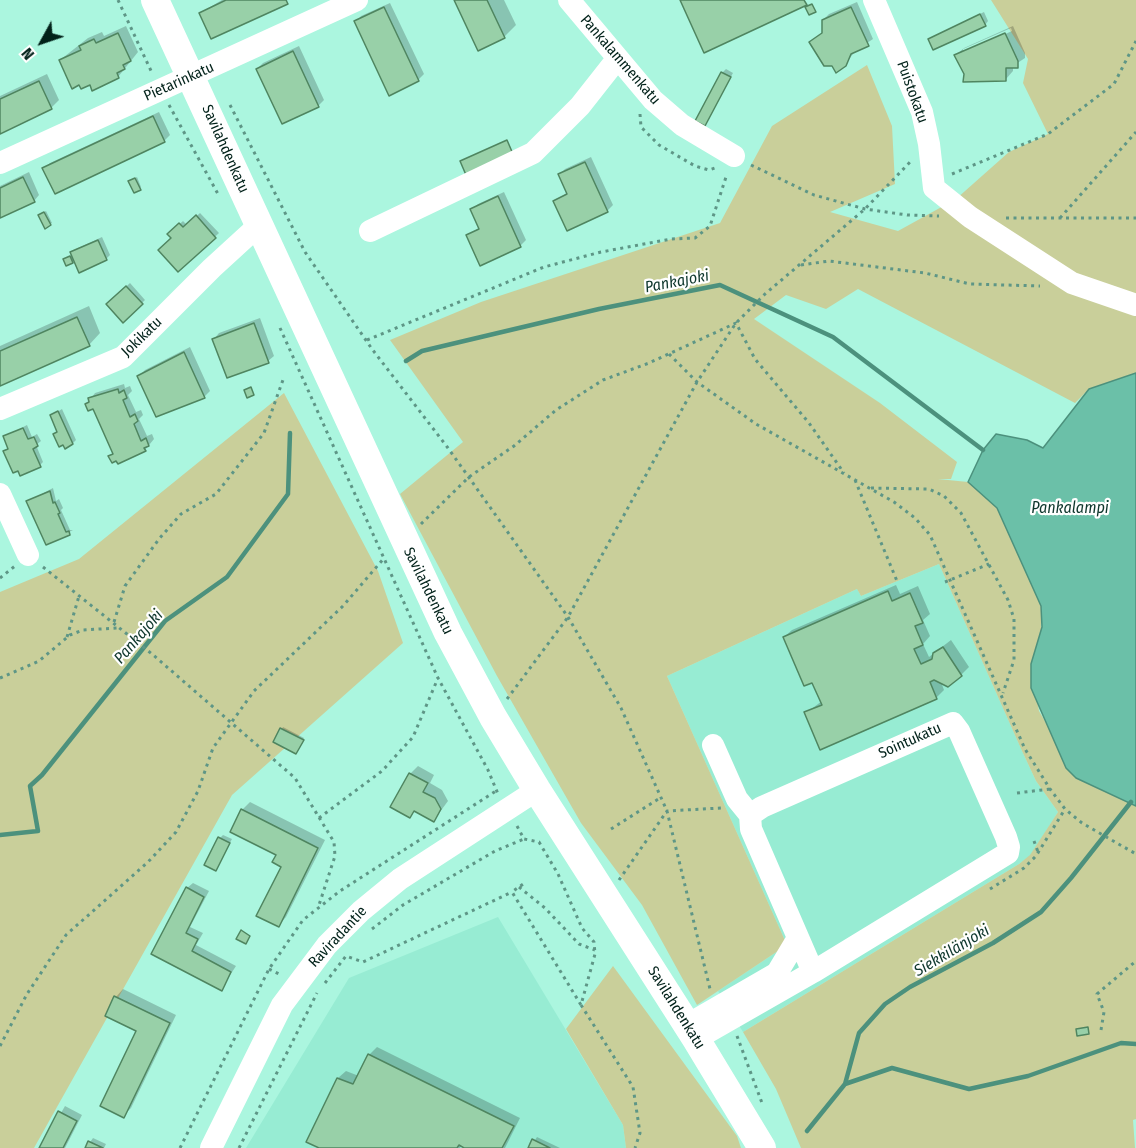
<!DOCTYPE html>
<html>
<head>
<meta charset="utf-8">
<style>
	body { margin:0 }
	#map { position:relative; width:1136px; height:1148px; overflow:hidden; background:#abf6df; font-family:"Fira Sans Condensed",sans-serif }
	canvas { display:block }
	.north { position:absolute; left:12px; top:12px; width:60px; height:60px; -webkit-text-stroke:4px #fff; paint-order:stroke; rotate:230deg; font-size:16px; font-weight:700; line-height:24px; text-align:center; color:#02221a }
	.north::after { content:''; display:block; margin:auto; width:21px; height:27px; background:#02221a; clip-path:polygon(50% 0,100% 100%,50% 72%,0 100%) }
</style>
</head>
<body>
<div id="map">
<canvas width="1136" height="1148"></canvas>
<div class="north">N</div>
</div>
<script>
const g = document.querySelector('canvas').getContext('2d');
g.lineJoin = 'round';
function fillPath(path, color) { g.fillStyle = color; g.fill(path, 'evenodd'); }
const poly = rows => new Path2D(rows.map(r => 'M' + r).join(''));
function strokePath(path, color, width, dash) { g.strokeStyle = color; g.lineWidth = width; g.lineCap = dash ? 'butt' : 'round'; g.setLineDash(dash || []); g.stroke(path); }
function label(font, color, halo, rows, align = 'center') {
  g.font = font + ' "Fira Sans Condensed",sans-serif'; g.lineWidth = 4.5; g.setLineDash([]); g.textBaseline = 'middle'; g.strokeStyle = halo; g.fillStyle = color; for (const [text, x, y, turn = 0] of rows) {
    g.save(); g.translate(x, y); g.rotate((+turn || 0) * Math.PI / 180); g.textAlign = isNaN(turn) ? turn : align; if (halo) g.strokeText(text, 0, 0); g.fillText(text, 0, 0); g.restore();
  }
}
fillPath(poly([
	[939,564,1022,751,1036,781,1058,812,1030,856,1019,864,743,1032,718,991,787,945,667,676,857,589,861,596],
	[498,917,623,1125,626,1148,246,1148,349,978]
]), '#97ecd3');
fillPath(poly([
	[991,0,1136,0,1136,373,1089,389,1075,403,858,289,826,309,786,295,754,319,880,403,957,462,951,479,938,479,968,482,997,508,1041,606,1041,632,1031,664,1039,711,1055,738,1066,768,1136,806,1136,1119,1133,1120,1135,1148,801,1148,776,1089,743,1032,1019,864,1030,855,1058,812,1036,781,1022,751,939,564,861,596,857,589,667,676,787,945,697,1005,642,905,581,823,497,676,400,494,463,442,390,340,481,302,720,223,772,126,867,65,892,126,895,184,830,212,898,231,956,199,1009,152,1048,134,1023,83,1028,59],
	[284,393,378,571,403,643,232,795,34,1148,0,1148,0,592,79,559],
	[613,966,737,1136,741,1148,626,1148,623,1125,566,1029]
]), '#c9cf9a');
const water = poly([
	[1136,373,1136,806,1076,778,1066,768,1031,688,1031,664,1042,627,1041,606,997,508,968,482,983,450,996,434,1027,440,1043,448,1089,389,1136,373]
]);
fillPath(water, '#6bc0a8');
strokePath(water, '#4c917d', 1.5);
fillPath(poly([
	[222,0,289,0,200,13],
	[455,0,504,0,516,25,505,36,479,49],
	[857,2,873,39,855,51,845,65,811,42,824,32,823,20,829,14],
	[390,3,424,74,418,80,356,22,361,16],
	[984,12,988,21,985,25,929,39],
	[126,26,138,52,118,77,90,83,60,60,88,38,102,32,104,36],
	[1013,26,1025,53,1025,58,1013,66,1013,71,1006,79,965,73,956,55,964,48],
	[1011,28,1012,31,963,53,963,49],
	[299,46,324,100,319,105,283,122,257,69,263,63],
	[726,69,733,73,705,124,722,73],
	[47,74,59,100,51,108,0,132,0,96],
	[159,112,170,135,164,141,44,169,50,163],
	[591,157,613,205,607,211,555,201,568,192,560,174,565,169],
	[29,172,39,195,34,201,0,217,0,186],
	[137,177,141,187,140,188,132,180],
	[504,192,526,240,520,246,467,236,480,227,472,209,478,204],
	[46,211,52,223,50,224,41,214],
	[200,213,219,233,179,270,173,230,183,221,187,225],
	[102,237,110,255,106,259,80,271,75,259,72,262,66,258,73,255,76,249],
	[130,283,145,300,123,321,108,304],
	[89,306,100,333,89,345,0,384,0,346],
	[260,318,274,356,268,361,214,339,219,333],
	[190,347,210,391,204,397,139,376,145,370],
	[124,384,125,388,130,386,132,391,128,395,136,412,141,410,143,415,139,419,147,436,152,434,154,439,145,450,110,456,114,453,93,407,87,404,95,393],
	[62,409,76,440,73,443,54,434,58,430,51,416],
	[27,425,32,437,37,434,41,441,36,445,43,462,40,465,19,469,5,452,9,447,4,437],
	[53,488,56,501,59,499,63,508,61,510,70,530,73,530,47,543,28,501],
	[896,585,900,594,918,586,930,614,923,620,930,636,923,644,929,657,951,640,969,667,961,675,941,682,944,690,936,698,806,713,822,701,813,681,784,637,792,630],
	[283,727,304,738,297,751,275,742],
	[418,766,434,775,430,783,442,790,448,801,434,820,416,810,410,816,410,774],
	[250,802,325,840,286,917,279,925,283,866,278,855,242,810],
	[223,835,232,839,216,869,220,838],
	[193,883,209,891,190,927,203,933,196,945,236,966,221,989,153,953,187,888],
	[123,989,176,1015,131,1108,123,1116,138,1031,116,997],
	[377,1047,520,1118,505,1148,468,1148,462,1145,460,1148,322,1148,308,1141,338,1078,346,1071,359,1076,369,1055],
	[65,1106,82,1115,65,1148,41,1148],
	[537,1137,560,1148,530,1148],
	[93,1138,106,1144,104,1148,86,1148]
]), '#0003');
strokePath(poly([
	[406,361,422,351,599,309,720,285,833,337,983,450],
	[0,835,38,831,30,786,42,775,165,621,227,577,288,494,290,433],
	[845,1084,892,1068,969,1089,1028,1076,1121,1043,1136,1044],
	[807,1131,845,1084,859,1033,885,1004,910,987,993,943,1041,912,1071,878,1131,802]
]), '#4c917d', 4.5);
const building = poly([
	[226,0,286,0,288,4,211,39,199,13,226,0],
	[454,0,487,0,505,38,478,51,454,0],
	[680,0,804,0,807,5,704,53,680,0],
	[812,4,816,12,809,15,805,7,812,4],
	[384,7,419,81,389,96,354,21,384,7],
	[851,7,869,46,851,54,846,66,836,73,832,66,824,66,809,42,822,33,822,20,851,7],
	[980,14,986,26,933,50,928,39,980,14],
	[118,33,131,61,123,65,125,69,117,73,119,78,92,91,90,85,81,89,79,85,72,89,59,60,81,50,79,46,94,39,96,43,118,33],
	[1005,33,1018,61,1018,68,1006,68,1006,81,963,82,964,74,954,55,1005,33],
	[293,51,319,107,282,124,256,69,293,51],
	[721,72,731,77,705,126,695,121,721,72],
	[39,81,52,109,0,134,0,99,39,81],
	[153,116,165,142,55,194,42,168,153,116],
	[507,140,513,154,466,175,460,161,507,140],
	[585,162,608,212,567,231,553,201,567,194,558,174,585,162],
	[23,177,35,202,0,218,0,188,23,177],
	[135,178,141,190,134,193,128,181,135,178],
	[498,196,521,247,480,266,466,235,479,229,470,209,498,196],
	[44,212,51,225,45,229,38,215,44,212],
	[196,215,216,238,178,272,158,250,171,238,167,234,179,223,183,227,196,215],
	[98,240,107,260,79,273,70,252,98,240],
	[70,256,73,263,66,266,63,259,70,256],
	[126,286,143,304,123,323,106,304,126,286],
	[77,317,90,346,0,386,0,351,77,317],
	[254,323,269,363,227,378,212,339,254,323],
	[184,352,205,398,156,417,137,376,184,352],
	[251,387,254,395,247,398,244,390,251,387],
	[118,389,119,393,124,390,127,398,123,400,130,417,135,414,138,421,134,424,141,441,146,438,149,446,144,448,146,451,118,464,116,461,112,463,108,456,113,454,93,409,88,411,85,404,89,402,88,398,118,389],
	[58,411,73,444,65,449,63,445,59,447,53,434,57,432,50,415,58,411],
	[23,428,28,439,34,437,38,446,33,449,41,467,20,476,18,471,13,473,3,451,8,449,3,436,23,428],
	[50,491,53,503,55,502,60,513,58,514,66,532,69,531,70,535,46,545,26,501,50,491],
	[888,591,892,601,910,593,923,623,915,626,923,645,914,649,921,664,932,659,933,653,943,647,962,676,948,687,934,680,930,682,937,699,820,750,804,712,822,705,812,683,804,686,783,637,888,591],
	[280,728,304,740,296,754,273,742,280,728],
	[409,773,428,783,423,792,435,798,441,809,434,822,414,811,410,818,390,807,409,773],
	[241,809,318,848,279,927,256,916,281,867,272,862,276,855,230,832,241,809],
	[218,837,230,843,216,871,204,865,218,837],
	[186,887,204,897,186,933,198,939,192,951,231,972,222,991,151,954,186,887],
	[241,930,250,936,246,944,236,939,241,930],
	[114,996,170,1023,124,1118,100,1106,136,1031,105,1016,114,996],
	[1088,1027,1089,1034,1077,1036,1076,1029,1088,1027],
	[368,1054,514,1126,502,1148,464,1148,459,1145,457,1148,319,1148,306,1142,337,1078,353,1084,368,1054],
	[58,1111,77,1121,63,1148,39,1148,58,1111],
	[532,1139,550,1148,528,1148,532,1139],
	[88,1141,103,1148,85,1148,88,1141]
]);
fillPath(building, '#98d0a8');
strokePath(building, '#4f8560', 1.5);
strokePath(poly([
	[118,0,152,73],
	[169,105,218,194],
	[230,105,305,252,372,349,448,448,568,617,621,708,667,811,710,989],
	[640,114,641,127,659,145,695,166,709,170,715,168],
	[751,165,814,195,865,209,907,215,939,216],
	[952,174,1048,134,1114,84,1136,41],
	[1006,218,1136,218],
	[1060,218,1136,132],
	[801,265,829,261,925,273,970,284,1040,286],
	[280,328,438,678,488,770,498,794],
	[367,340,544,267,601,252,671,239,695,238,710,226,727,174],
	[669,354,697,382,756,424,894,502,915,518,930,535,1025,749,1050,789,1065,809,1082,823,1136,854],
	[855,480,897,581],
	[871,488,929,489,944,496,961,513,1008,600,1014,619,1014,660,1003,693],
	[421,524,469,477,514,446,556,410,603,380,649,363,736,323,755,359,809,423,844,473],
	[43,567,152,654,295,778,334,842,335,856,319,905],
	[0,578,15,566],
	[945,582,989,564],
	[114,622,125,586,159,539,181,514,216,494,264,433,284,377],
	[67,637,79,596],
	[0,678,39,661,70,635,83,630,118,628],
	[507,699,568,617,697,382,736,323,765,294,865,209,911,161],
	[1017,793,1050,789],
	[319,818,382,771,413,737,438,678],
	[517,826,524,839,539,842,558,874,582,928,594,942,595,954,581,1005,512,892,526,882],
	[611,829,660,798],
	[1034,841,1038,852],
	[619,880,667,811,721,808],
	[519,887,545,908,579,944,595,950],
	[990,889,1024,868,1036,856,1065,809],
	[372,929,403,905,495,851,524,839],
	[269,969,281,975],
	[325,983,346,956,363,962,512,892],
	[581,1005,633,1087,640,1133,635,1148],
	[1101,1030,1104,1012,1097,994,1136,961],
	[737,1036,762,1103],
	[0,1046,27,994,66,935,148,862,176,832,198,791,213,748,254,691,343,606,385,557],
	[180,1148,269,969,303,920,340,891,496,791],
	[239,1148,317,993]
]), '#5e9686', 3, [3, 4.5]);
strokePath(poly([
	[569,0,653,100,682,125,734,156],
	[874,0,922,112,929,144,934,188,970,217,1072,283,1136,305],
	[0,163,357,0],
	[370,231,533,153,580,106,617,59],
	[0,409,123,357,212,268,259,225],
	[0,494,28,555],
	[713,745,737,799,750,815],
	[687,1025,777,973,798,938],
	[696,1039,813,972,1008,853,1009,847,1006,837,959,731,953,723,762,807,750,815,751,829,813,972],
	[211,1148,282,1005,327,945,361,911,400,879,537,790]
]), '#fff', 22);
strokePath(poly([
	[155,0,448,633,493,717,537,790,696,1039,762,1148]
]), '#fff', 28);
label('15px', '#02221a', '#fff', [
	["Pankalammenkatu",620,60,49],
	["Pietarinkatu",179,82,-24],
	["Puistokatu",912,92,70],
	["Savilahdenkatu",225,149,66],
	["Jokikatu",142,337,-44],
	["Savilahdenkatu",428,591,64],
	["Sointukatu",910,741,-24],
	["Raviradantie",338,937,-47],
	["Savilahdenkatu",676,1008,58]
]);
label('italic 16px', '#0f372d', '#fff', [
	["Pankajoki",677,282,-11],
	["Pankalampi",1070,509],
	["Pankajoki",139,637,-49],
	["Siekkilänjoki",952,951,-31]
]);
</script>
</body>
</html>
